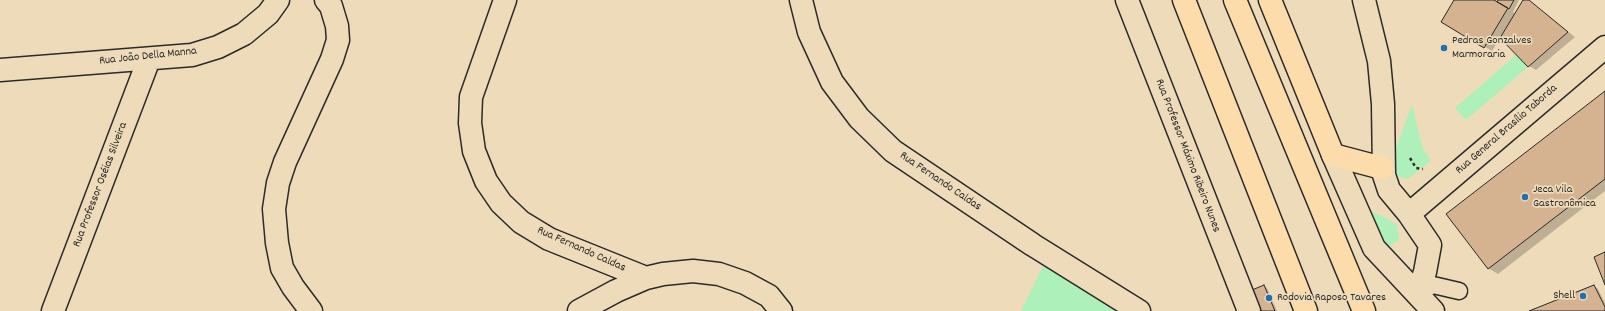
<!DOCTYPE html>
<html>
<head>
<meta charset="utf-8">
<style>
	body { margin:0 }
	canvas { display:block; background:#eedbb9 }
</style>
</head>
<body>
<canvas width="1605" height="311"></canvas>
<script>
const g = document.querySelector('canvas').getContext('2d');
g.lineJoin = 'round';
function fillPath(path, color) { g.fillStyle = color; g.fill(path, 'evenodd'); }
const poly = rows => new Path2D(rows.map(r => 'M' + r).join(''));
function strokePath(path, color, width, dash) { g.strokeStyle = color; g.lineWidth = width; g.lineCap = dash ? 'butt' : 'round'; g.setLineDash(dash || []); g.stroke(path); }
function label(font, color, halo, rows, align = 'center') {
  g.font = font + ' Dekko,sans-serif'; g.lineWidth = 3.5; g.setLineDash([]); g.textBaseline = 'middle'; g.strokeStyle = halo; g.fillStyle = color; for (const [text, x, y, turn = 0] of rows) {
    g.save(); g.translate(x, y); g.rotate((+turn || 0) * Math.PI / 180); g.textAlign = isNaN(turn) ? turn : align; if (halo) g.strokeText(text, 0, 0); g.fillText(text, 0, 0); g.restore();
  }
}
fillPath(poly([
	[1517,54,1528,67,1466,120,1455,108],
	[1412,104,1423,149,1431,160,1408,179,1397,176,1394,154],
	[1369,211,1385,217,1397,225,1399,240,1391,245,1378,246],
	[1045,262,1135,311,1021,311]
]), '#adf0ba');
fillPath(poly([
	[1455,0,1496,0,1495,2,1497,3,1499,0,1519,0,1513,12,1516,14,1524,0,1528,0,1575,37,1536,70,1529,66,1501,37,1492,51,1442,21],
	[1605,92,1605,191,1498,274,1488,268],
	[1264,286,1267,288,1277,311,1262,311],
	[1594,286,1598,289,1605,303,1605,311,1532,311]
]), '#0003');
const building = poly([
	[1454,0,1494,0,1508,8,1484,48,1441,22,1454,0],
	[1498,0,1514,0,1509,9,1497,2,1498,0],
	[1523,0,1529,0,1568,32,1528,67,1500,38,1523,0],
	[1605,91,1605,179,1488,269,1446,214,1605,91],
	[1605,252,1605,285,1594,257,1605,252],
	[1264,285,1275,311,1261,311,1252,290,1264,285],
	[1594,285,1605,307,1605,311,1529,311,1594,285]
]);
fillPath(building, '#d5b390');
strokePath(building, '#2b2b2b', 1);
const service = poly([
	[1418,293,1433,285,1459,291]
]);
const minor = poly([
	[505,0,471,97,470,123,474,151,486,181,501,203,521,222,549,239,646,278],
	[801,0,809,32,832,82,859,118,893,151,1033,245,1139,311],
	[1364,0,1379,61,1383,104,1384,175,1389,190,1409,214,1430,245,1425,272,1418,293],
	[0,70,192,55,218,47,244,34,268,14,278,0],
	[1333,155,1374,248,1433,311],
	[1409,214,1605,47],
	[53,311,149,59],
	[311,311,293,287,282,268,277,243,274,209,278,183,285,162,332,59,338,40,337,26,331,6,326,0],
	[579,311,616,291,646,278,663,274,693,271,719,274,745,283,769,296,781,311]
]);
const secondary = poly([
	[1127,0,1249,311]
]);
const motorway = poly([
	[1184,0,1306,311],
	[1235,0,1364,311],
	[1270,0,1333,155,1382,168]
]);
strokePath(service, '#2b2b2b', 19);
strokePath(minor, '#2b2b2b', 25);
strokePath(secondary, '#2b2b2b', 25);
strokePath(motorway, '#2b2b2b', 25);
strokePath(poly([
	[1410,158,1416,168,1423,169]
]), '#2b2b2b', 2.5, [3, 3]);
strokePath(service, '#eedbb9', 16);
strokePath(minor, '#eedbb9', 22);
strokePath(secondary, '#eedbb9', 22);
strokePath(motorway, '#fddcac', 22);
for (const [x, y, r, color] of [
	[1444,48,4,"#1f6fb2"],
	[1525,197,4,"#1f6fb2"],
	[1583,296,4,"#1f6fb2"],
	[1269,298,4,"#1f6fb2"]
]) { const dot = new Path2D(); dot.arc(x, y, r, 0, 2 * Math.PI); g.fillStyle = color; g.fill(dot); strokePath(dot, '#eedbb9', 1.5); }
label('12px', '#2b2b2b', '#eedbb9', [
	["Pedras Gonzalves",1452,41],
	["Marmoraria",1452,55],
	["Jeca Vila",1533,190],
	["Gastronômica",1533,204],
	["Shell",1575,296,"right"],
	["Rodovia Raposo Tavares",1277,298]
], 'left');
label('12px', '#2b2b2b', '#eedbb9', [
	["Rua João Della Manna",148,57,-6],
	["Rua General Brasílio Taborda",1507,130,-41],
	["Rua Professor Máximo Ribeiro Nunes",1187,156,69],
	["Rua Fernando Caldas",940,182,34],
	["Rua Professor Oséias Silveira",101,185,-69],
	["Rua Fernando Caldas",581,250,24]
]);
</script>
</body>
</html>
